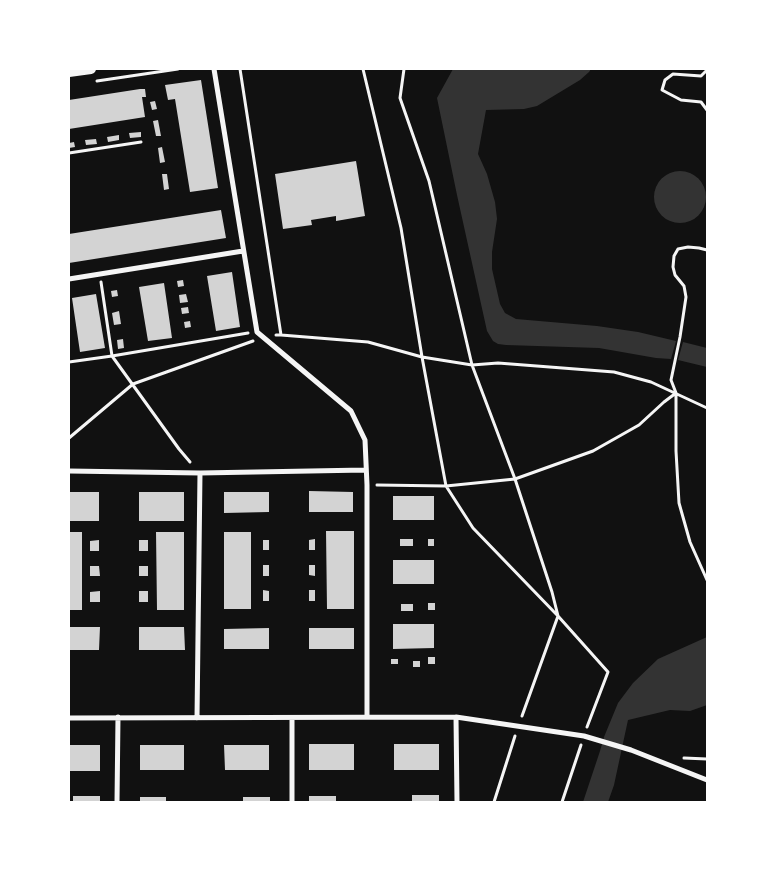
<!DOCTYPE html>
<html>
<head>
<meta charset="utf-8">
<style>
	body { margin:0 }
	#map { position:relative; width:776px; height:871px; overflow:hidden; background:#111; font-family:"Sofia Sans Condensed",sans-serif }
	canvas { display:block }
	.frame { position:absolute; inset:0; border:70px solid #fff; pointer-events:none }
</style>
</head>
<body>
<div id="map">
<canvas width="776" height="871"></canvas>
<div class="frame"></div>
</div>
<script>
const g = document.querySelector('canvas').getContext('2d');
g.lineJoin = 'round';
function fillPath(path, color) { g.fillStyle = color; g.fill(path, 'evenodd'); }
const poly = rows => new Path2D(rows.map(r => 'M' + r).join(''));
function strokePath(path, color, width, dash) { g.strokeStyle = color; g.lineWidth = width; g.lineCap = dash ? 'butt' : 'round'; g.setLineDash(dash || []); g.stroke(path); }
fillPath(poly([
	[453,69,591,69,589,72,580,80,537,106,524,109,486,110,478,154,487,174,495,202,497,219,492,252,492,269,500,304,505,313,516,319,597,326,638,332,676,341,671,359,656,358,599,348,506,345,498,344,493,341,487,331,457,195,437,98],
	'654 197a26 26 0 1 1 52 0a26 26 0 1 1-52 0Z',
	[683,342,707,348,707,367,678,360],
	[707,637,707,705,690,711,670,710,628,720,614,785,608,802,583,802,600,751,604,737,618,703,633,683,658,659]
]), '#333');
fillPath(poly([
	[201,80,218,188,190,192,175,99,168,100,165,85],
	[140,89,145,89,146,97,142,97,145,117,69,129,69,100],
	[155,101,157,109,152,110,150,102],
	[158,120,161,136,156,136,153,121],
	[141,132,141,137,130,138,129,133],
	[119,135,119,140,108,142,107,137],
	[96,139,97,144,86,145,85,140],
	[74,142,75,147,69,148,69,143],
	[162,147,165,162,160,163,158,148],
	[356,161,365,216,336,221,336,216,311,220,312,225,283,229,275,174],
	[162,174,167,174,169,189,164,190],
	[221,210,226,238,69,263,69,234],
	[232,272,240,327,216,331,207,276],
	[183,280,184,286,178,287,177,281],
	[164,283,172,338,148,341,139,287],
	[117,290,118,296,112,297,111,291],
	[96,294,105,348,80,352,72,298],
	[186,294,188,302,180,303,179,295],
	[188,307,189,313,182,314,181,308],
	[119,311,121,324,114,325,112,313],
	[190,321,191,327,185,328,184,322],
	[123,339,124,348,118,349,117,340],
	[309,491,353,492,353,512,309,512],
	[69,492,99,492,99,521,69,521],
	[139,492,184,492,184,521,139,521],
	[224,492,269,492,269,512,224,513],
	[393,496,434,496,434,520,393,520],
	[326,531,354,531,354,609,327,609],
	[69,532,82,532,82,610,69,610],
	[156,532,184,532,184,610,157,610],
	[224,532,251,532,251,609,224,609],
	[315,539,315,550,309,550,309,540],
	[400,539,413,539,413,546,400,546],
	[428,539,434,539,434,546,428,546],
	[99,540,99,551,90,551,90,541],
	[139,540,148,540,148,551,139,551],
	[263,540,269,540,269,550,263,550],
	[393,560,434,560,434,584,393,584],
	[263,565,269,565,269,576,263,576],
	[309,565,315,565,315,576,309,575],
	[90,566,99,566,100,576,90,576],
	[139,566,148,566,148,576,139,576],
	[263,590,269,591,269,601,263,601],
	[309,590,315,590,315,601,309,601],
	[100,591,100,602,90,602,90,592],
	[139,591,148,591,148,602,139,602],
	[428,603,435,603,435,610,428,610],
	[401,604,413,604,413,611,401,611],
	[393,624,434,624,434,648,393,649],
	[69,627,100,627,99,650,69,650],
	[139,627,184,627,185,650,139,650],
	[269,628,269,649,224,649,224,629],
	[309,628,354,628,354,649,309,649],
	[428,657,435,657,435,664,428,664],
	[391,659,398,659,398,664,391,664],
	[413,661,420,661,420,667,413,667],
	[309,744,354,744,354,770,309,770],
	[394,744,439,744,439,770,394,770],
	[69,745,100,745,100,771,69,771],
	[140,745,184,745,184,770,140,770],
	[224,745,269,745,269,770,225,770],
	[412,795,439,795,439,802,412,802],
	[73,796,100,796,100,802,73,802],
	[309,796,336,796,336,802,309,802],
	[140,797,166,797,166,802,140,802],
	[243,797,270,797,270,802,243,802]
]), '#d3d3d3');
strokePath(poly([
	[240,69,281,335],
	[363,69,401,228,422,357,446,486,473,528,558,616,608,672,587,727],
	[404,69,400,98,429,181,472,365,515,479,552,592,558,616,522,716],
	[707,70,701,76,673,74,665,80,662,90,681,100,701,102,707,110],
	[97,81,178,69],
	[69,153,141,142],
	[707,250,699,248,688,247,678,249,674,256,673,267,675,275,684,286,686,297,680,337,671,380,676,393,676,451,679,503,690,542,707,580],
	[101,282,112,356,179,449,190,462],
	[276,335,281,335,368,342,422,357,472,365,498,363,614,372,651,382,707,408],
	[69,362,112,356,248,333],
	[69,438,133,384,253,341],
	[377,485,446,486,515,479,593,451,639,425,664,402,676,393],
	[684,758,707,759],
	[494,802,515,736],
	[562,802,581,745]
]), '#f5f5f5', 3);
strokePath(poly([
	[214,69,257,332,351,411,365,440,367,485,367,717],
	[69,279,243,251],
	[69,471,200,473,365,470],
	[456,717,457,802],
	[69,718,456,717,584,736,631,750,707,780],
	[197,718,200,473],
	[117,802,118,717],
	[292,802,292,718]
]), '#f5f5f5', 5);
strokePath(poly([
	[69,72,91,69]
]), '#f5f5f5', 10);
</script>
</body>
</html>
